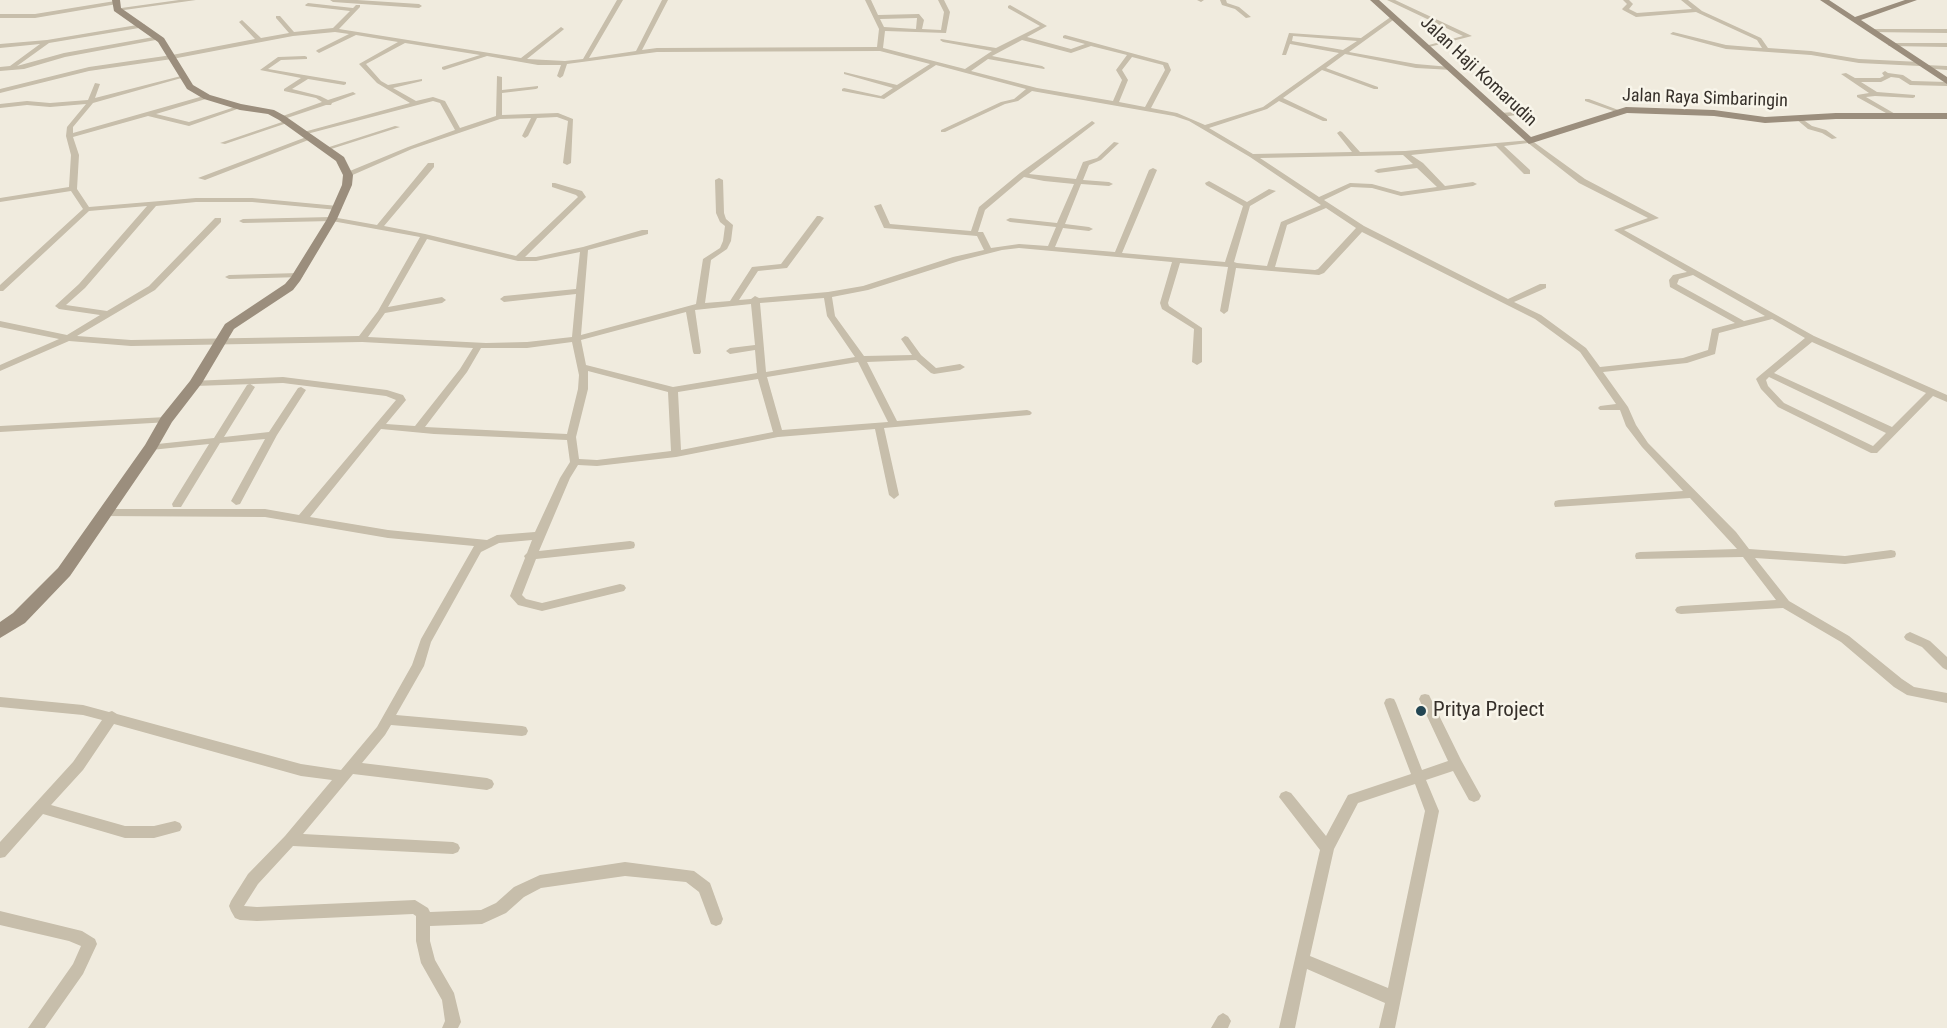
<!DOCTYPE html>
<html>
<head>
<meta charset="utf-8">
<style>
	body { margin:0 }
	canvas { display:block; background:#f0ebde }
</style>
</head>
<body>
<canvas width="1947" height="1028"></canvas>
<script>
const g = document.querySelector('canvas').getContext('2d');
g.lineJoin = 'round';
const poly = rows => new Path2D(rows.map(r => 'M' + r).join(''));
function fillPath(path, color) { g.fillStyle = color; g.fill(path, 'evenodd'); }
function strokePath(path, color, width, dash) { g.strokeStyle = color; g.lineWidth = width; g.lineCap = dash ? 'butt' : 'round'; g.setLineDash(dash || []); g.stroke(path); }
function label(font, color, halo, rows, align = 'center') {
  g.font = font + ' "Roboto Condensed",sans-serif'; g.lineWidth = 5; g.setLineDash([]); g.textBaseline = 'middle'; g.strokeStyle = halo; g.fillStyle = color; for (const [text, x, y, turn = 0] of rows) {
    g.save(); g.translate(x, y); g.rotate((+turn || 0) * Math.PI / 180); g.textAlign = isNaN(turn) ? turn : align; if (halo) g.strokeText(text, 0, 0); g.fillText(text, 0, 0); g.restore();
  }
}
fillPath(poly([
	[179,0,196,0,117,11,114,9,179,0],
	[330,0,357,0,419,4,422,6,419,8,333,2,330,0],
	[617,0,623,0,589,58,636,51,662,0,668,0,642,50,657,48,877,47,879,29,865,0,871,0,878,15,919,14,924,20,922,29,941,30,944,12,938,0,944,0,950,12,946,33,885,31,883,48,965,69,992,51,943,42,940,40,941,39,996,48,1040,26,1008,8,1008,6,1010,5,1047,26,1027,37,1071,49,1085,44,1063,38,1063,36,1065,35,1168,63,1171,70,1151,108,1177,113,1205,125,1263,107,1339,53,1290,44,1286,55,1282,55,1289,33,1361,38,1392,16,1396,16,1396,18,1349,52,1416,64,1450,67,1453,69,1452,70,1416,68,1345,54,1326,68,1378,87,1378,89,1374,89,1322,70,1283,98,1327,119,1327,121,1323,121,1279,101,1267,109,1209,128,1253,154,1352,152,1337,133,1340,131,1342,132,1360,152,1405,151,1531,140,1585,179,1659,218,1624,230,1814,336,1947,395,1947,402,1933,396,1877,453,1871,453,1778,407,1761,389,1756,379,1758,377,1805,338,1772,319,1719,333,1715,354,1687,363,1603,372,1628,407,1636,425,1648,443,1736,532,1749,549,1845,556,1891,550,1895,551,1896,554,1895,557,1891,558,1845,564,1755,558,1789,601,1849,636,1902,679,1914,687,1947,693,1947,703,1907,695,1894,687,1841,642,1783,608,1681,614,1677,613,1675,610,1677,607,1681,606,1776,600,1743,557,1636,559,1635,556,1636,553,1640,552,1737,549,1690,498,1555,507,1554,504,1555,501,1559,500,1683,491,1642,447,1626,426,1620,410,1600,410,1598,408,1600,406,1616,404,1580,352,1535,319,1362,232,1324,273,1319,275,1236,268,1228,311,1224,314,1220,311,1228,267,1180,263,1168,303,1169,306,1202,328,1202,362,1197,365,1192,362,1194,329,1162,309,1160,303,1172,262,1019,248,1002,250,959,261,868,290,832,297,835,316,864,356,912,355,901,339,905,336,908,337,921,355,936,368,960,364,965,367,960,370,934,374,931,373,916,360,867,362,897,421,1027,410,1030,411,1032,413,1030,415,884,428,899,495,894,499,889,495,875,429,778,437,676,457,597,466,578,465,570,478,539,551,630,541,634,542,635,545,634,548,630,549,536,559,522,595,526,599,542,603,620,584,624,585,626,588,624,591,542,611,518,605,510,596,525,558,524,556,527,553,532,540,499,543,481,552,431,642,424,666,396,715,522,726,526,727,528,731,526,735,522,736,391,725,385,735,362,763,487,778,492,780,494,784,492,788,487,790,353,774,303,834,453,842,458,844,460,848,458,852,453,854,293,846,258,884,244,906,257,907,415,900,428,908,430,912,481,910,496,903,514,887,540,875,625,862,694,871,710,883,723,919,721,924,716,926,711,924,699,892,686,882,625,876,541,888,524,897,506,913,482,924,430,926,430,941,435,960,454,993,461,1022,458,1028,442,1028,445,1021,442,1000,421,963,416,941,416,916,413,914,257,921,240,920,235,918,231,911,229,906,231,901,248,874,285,836,332,780,301,776,114,724,83,770,51,805,125,826,154,826,175,821,180,823,182,827,180,831,154,838,125,838,43,814,5,857,0,858,0,842,73,762,102,720,83,715,0,707,0,697,83,705,109,712,112,711,117,714,301,764,341,770,377,727,412,665,421,639,474,546,388,538,265,517,101,516,100,513,101,510,105,509,265,509,299,515,396,400,386,396,283,383,195,386,192,385,190,383,192,381,283,377,387,390,403,395,406,400,386,424,415,426,460,369,473,348,362,342,131,346,69,341,0,371,0,365,59,339,0,327,0,321,67,335,100,315,59,309,55,306,79,284,147,206,89,211,3,291,0,291,0,285,83,209,71,191,0,202,0,198,69,187,71,155,66,136,67,127,86,104,50,107,27,105,0,108,0,104,27,101,50,103,88,100,95,83,100,84,95,98,185,75,185,77,93,103,73,127,73,133,207,95,209,96,209,98,156,114,189,122,238,106,243,107,189,126,148,116,73,137,79,155,77,189,89,207,196,198,252,198,338,206,342,208,338,210,252,202,196,202,156,206,85,288,66,305,107,311,149,286,215,218,221,218,221,222,155,290,77,336,131,340,359,336,378,311,420,237,332,221,243,223,239,221,243,219,332,217,377,225,428,163,434,163,434,167,384,226,425,234,516,256,578,197,576,195,552,187,552,183,555,183,582,191,586,197,525,257,536,257,583,247,642,230,648,230,648,234,588,250,581,335,696,304,703,259,720,248,723,241,725,226,720,222,716,213,715,180,719,178,723,180,724,213,726,219,733,225,731,241,727,249,711,260,705,303,730,301,752,267,781,264,817,216,820,216,824,218,787,268,758,271,739,300,751,299,755,296,759,298,828,292,863,286,953,257,984,250,977,236,884,228,874,206,881,204,890,224,971,231,979,207,1020,173,1092,121,1095,123,1094,124,1029,174,1076,179,1083,162,1097,158,1114,142,1119,143,1101,160,1089,165,1083,180,1109,182,1113,184,1109,186,1081,184,1065,224,1089,227,1093,229,1089,231,1063,228,1055,247,1115,252,1149,170,1153,168,1157,170,1122,253,1225,262,1243,206,1206,185,1205,183,1209,181,1247,202,1269,189,1276,191,1250,206,1234,262,1237,263,1267,266,1281,222,1321,205,1250,157,1189,121,1174,116,1032,91,1018,101,1005,104,945,132,941,132,941,130,1001,102,1014,99,1026,89,936,65,884,99,842,91,842,89,844,88,881,96,893,88,844,74,844,72,897,85,930,64,880,51,657,52,567,64,563,76,560,78,557,76,561,65,538,65,487,56,444,70,442,69,442,67,480,55,405,43,366,64,381,81,388,85,422,79,422,81,393,88,416,101,433,97,445,101,460,128,496,116,497,76,502,77,502,90,538,86,538,88,536,89,502,93,502,115,558,113,573,119,571,163,567,165,563,163,568,121,557,117,537,118,528,136,525,138,522,136,531,118,500,119,412,149,348,177,344,175,345,173,408,147,455,130,440,103,433,101,303,135,300,133,410,103,377,83,359,64,398,42,356,35,319,53,316,51,317,50,349,34,335,32,293,36,172,59,89,71,0,93,0,89,89,67,172,55,255,39,239,22,242,20,261,38,289,33,276,18,276,16,280,16,294,32,333,28,350,11,306,6,305,5,308,3,353,8,356,5,360,5,360,7,339,29,521,58,561,27,564,29,563,30,527,59,565,61,583,59,617,0],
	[917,18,916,29,884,27,880,19,917,18],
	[1293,36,1357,41,1343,50,1292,41,1293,36],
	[1022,40,1071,53,1091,46,1127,55,1116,70,1122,80,1113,101,1037,88,971,71,988,59,1044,69,1045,68,1042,66,992,56,1022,40],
	[1132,57,1163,65,1165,70,1145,107,1119,102,1128,80,1122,70,1132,57],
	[1528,143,1579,183,1648,218,1614,230,1687,272,1673,275,1669,280,1670,287,1735,323,1712,329,1708,350,1683,358,1600,367,1586,348,1541,315,1514,302,1546,288,1546,284,1540,284,1508,299,1364,226,1324,200,1351,187,1372,188,1401,196,1473,186,1477,184,1473,182,1445,186,1423,163,1411,155,1496,146,1524,174,1530,174,1530,170,1504,146,1528,143],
	[1403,155,1413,164,1378,169,1374,171,1378,173,1417,168,1437,187,1401,192,1372,184,1350,183,1319,197,1260,158,1403,155],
	[1024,177,1044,181,1074,184,1057,223,1010,218,1006,220,1010,222,1056,227,1048,246,1019,244,991,248,983,232,978,232,985,210,1024,177],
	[1326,208,1356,228,1318,269,1315,270,1275,267,1287,225,1326,208],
	[427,239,518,261,536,261,580,252,576,289,504,296,500,299,504,302,576,294,572,337,527,342,486,343,368,337,385,313,442,303,446,300,442,297,388,307,427,239],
	[1693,275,1765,316,1744,321,1677,284,1679,279,1693,275],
	[824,298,827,316,855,357,766,372,760,303,824,298],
	[751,304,755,345,730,348,726,351,730,354,755,350,757,373,673,387,586,365,581,340,686,312,693,352,694,354,700,354,701,352,695,310,751,304],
	[572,342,579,375,578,389,567,434,425,427,467,372,481,348,527,348,572,342],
	[1812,342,1926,393,1892,427,1774,373,1812,342],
	[858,362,888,422,782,430,767,377,858,362],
	[588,371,668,392,671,451,597,460,579,459,576,437,588,389,588,371],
	[1769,377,1886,433,1873,446,1784,403,1768,386,1766,380,1769,377],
	[758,379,773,432,681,450,678,392,758,379],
	[381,429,434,434,567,440,570,462,560,478,535,532,497,535,487,540,388,530,310,517,381,429],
	[1197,0,1204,0,1201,2,1197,0],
	[1220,0,1226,0,1227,3,1239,7,1251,17,1246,18,1235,9,1222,5,1220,0],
	[1387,0,1395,0,1472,36,1425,48,1425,46,1463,36,1387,0],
	[1623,0,1629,0,1633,4,1629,9,1637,13,1692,9,1681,0,1688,0,1702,11,1761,38,1768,48,1811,51,1859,59,1920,62,1923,64,1920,66,1859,63,1811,55,1726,49,1670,34,1673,32,1726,45,1762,48,1757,40,1696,12,1636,17,1623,10,1622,9,1627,4,1623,0],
	[115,1,117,2,117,4,35,18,0,18,0,14,35,14,115,1],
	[143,24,145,25,145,27,49,43,17,66,64,53,159,36,161,37,161,39,65,57,24,69,0,71,0,67,10,66,40,44,0,48,0,44,47,40,143,24],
	[1871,29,1947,29,1947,33,1869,32,1868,31,1871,29],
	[1891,43,1947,43,1947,47,1889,46,1888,45,1891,43],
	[305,56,307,57,307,59,281,60,268,69,346,82,346,84,344,85,308,79,292,89,320,96,328,100,353,92,356,94,332,103,331,105,326,105,284,119,280,119,280,117,322,102,316,98,284,91,284,89,301,78,260,70,278,57,305,56],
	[1925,65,1947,66,1947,70,1923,68,1923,66,1925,65],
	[1885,71,1888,73,1903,75,1912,81,1947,82,1947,86,1910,85,1899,78,1891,77,1881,82,1861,82,1877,92,1915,95,1915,97,1913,98,1875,96,1866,97,1897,115,1898,116,1895,118,1857,97,1857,95,1869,93,1841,74,1846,73,1855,78,1880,78,1884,76,1882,73,1885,71],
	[1585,99,1589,99,1621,111,1616,112,1585,101,1585,99],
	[1515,112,1518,114,1517,115,1500,117,1497,115,1500,113,1515,112],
	[1798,116,1812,126,1826,130,1837,138,1832,139,1822,133,1808,129,1796,119,1796,117,1798,116],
	[285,121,290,122,225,144,220,143,285,121],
	[395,126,400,127,328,150,323,149,395,126],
	[309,136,311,137,311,139,205,180,198,178,309,136],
	[299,273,303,275,302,277,229,279,225,277,229,275,299,273],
	[250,384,255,387,224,437,269,432,298,388,301,387,306,390,277,435,240,504,236,505,231,501,265,439,220,443,181,507,173,507,172,504,209,444,151,450,146,447,148,445,214,438,247,385,250,384],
	[166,417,169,418,171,420,169,422,0,432,0,426,166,417],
	[1910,632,1930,641,1947,657,1947,670,1943,668,1922,647,1906,640,1904,637,1906,634,1910,632],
	[1425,694,1429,695,1461,760,1481,796,1479,800,1474,802,1469,800,1453,771,1426,780,1439,811,1395,1028,1379,1028,1385,1003,1307,969,1295,1028,1279,1028,1320,850,1279,797,1281,793,1286,791,1291,793,1326,836,1348,795,1411,774,1384,703,1386,699,1390,698,1394,699,1396,703,1422,770,1448,761,1419,699,1421,695,1425,694],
	[1415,784,1425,811,1388,988,1310,956,1334,849,1358,803,1415,784],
	[0,911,82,931,95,939,97,944,83,974,45,1028,28,1028,73,964,81,946,69,941,0,925,0,911],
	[1223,1013,1228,1016,1231,1021,1228,1028,1211,1028,1218,1016,1223,1013]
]), '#c7beab');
fillPath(poly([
	[112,0,120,0,121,8,164,38,193,85,210,95,241,104,274,110,285,116,344,157,353,175,352,185,337,219,300,281,293,290,234,329,202,383,172,422,156,450,70,576,25,623,0,638,0,622,13,613,58,568,145,445,161,417,190,381,225,324,285,284,291,277,327,219,342,185,343,175,336,161,279,120,268,114,240,110,204,99,187,89,158,42,114,11,112,0],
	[1370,0,1379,0,1531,137,1626,107,1714,110,1765,117,1836,113,1947,113,1947,119,1836,119,1765,123,1714,116,1627,113,1529,144,1370,0],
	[1820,0,1829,0,1855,17,1905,0,1917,0,1861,20,1947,77,1947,84,1820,0]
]), '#9b8e7d');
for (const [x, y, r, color] of [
	[1421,711,6,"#234653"]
]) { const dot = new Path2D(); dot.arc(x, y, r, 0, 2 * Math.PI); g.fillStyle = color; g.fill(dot); strokePath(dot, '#f8f5ea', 2); }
label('18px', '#36302a', '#f8f5ea', [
	["Jalan Haji Komarudin",1478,72,43],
	["Jalan Raya Simbaringin",1705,99,2]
]);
label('21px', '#36302a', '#f8f5ea', [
	["Pritya Project",1433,711]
], 'left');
</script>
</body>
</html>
